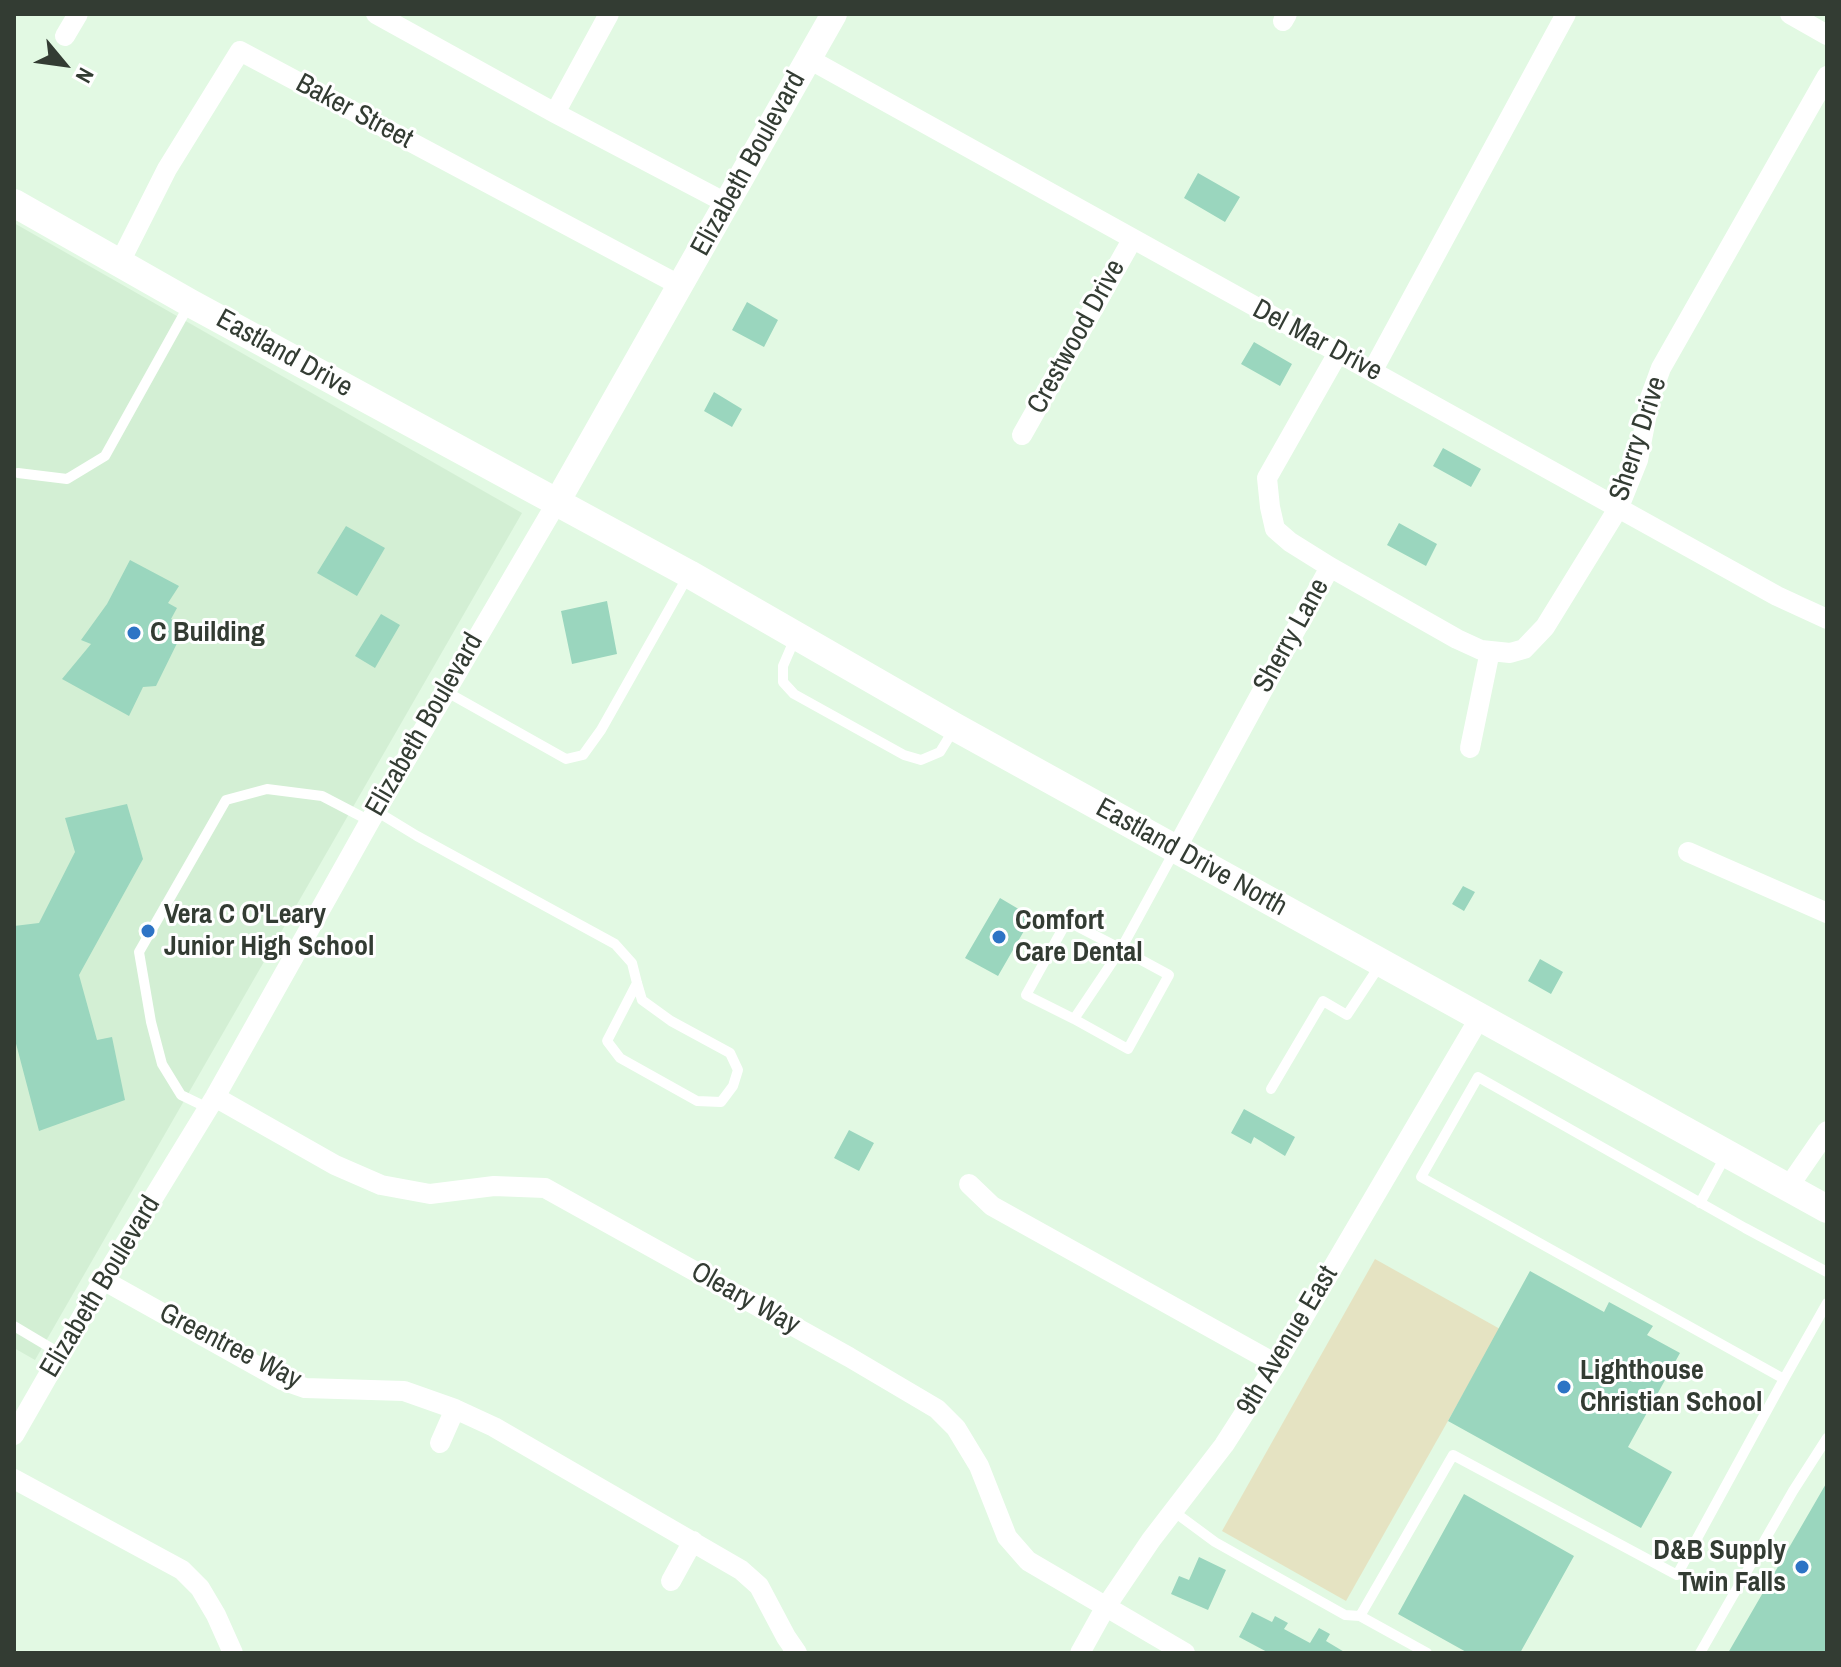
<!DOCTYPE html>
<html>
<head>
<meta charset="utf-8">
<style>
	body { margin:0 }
	#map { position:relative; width:1841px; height:1667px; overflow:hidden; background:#e2f9e3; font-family:"Archivo Narrow",sans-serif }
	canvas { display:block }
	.frame { position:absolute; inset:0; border:16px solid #333c33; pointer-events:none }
	.north { position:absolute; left:24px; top:24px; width:80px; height:80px; -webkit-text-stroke:6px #fff; paint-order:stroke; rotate:119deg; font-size:22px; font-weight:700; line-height:32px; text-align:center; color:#333c33 }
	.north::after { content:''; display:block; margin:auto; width:28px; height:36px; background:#333c33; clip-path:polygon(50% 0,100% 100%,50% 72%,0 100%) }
</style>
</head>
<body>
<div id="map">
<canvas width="1841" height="1667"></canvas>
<div class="frame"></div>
<div class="north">N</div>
</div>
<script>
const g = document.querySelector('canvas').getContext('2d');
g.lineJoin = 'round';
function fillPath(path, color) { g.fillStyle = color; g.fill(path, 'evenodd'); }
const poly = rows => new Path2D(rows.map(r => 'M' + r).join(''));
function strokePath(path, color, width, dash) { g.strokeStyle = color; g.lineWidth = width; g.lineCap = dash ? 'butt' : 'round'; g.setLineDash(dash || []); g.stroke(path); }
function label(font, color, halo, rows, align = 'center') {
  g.font = font + ' "Archivo Narrow",sans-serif'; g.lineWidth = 6; g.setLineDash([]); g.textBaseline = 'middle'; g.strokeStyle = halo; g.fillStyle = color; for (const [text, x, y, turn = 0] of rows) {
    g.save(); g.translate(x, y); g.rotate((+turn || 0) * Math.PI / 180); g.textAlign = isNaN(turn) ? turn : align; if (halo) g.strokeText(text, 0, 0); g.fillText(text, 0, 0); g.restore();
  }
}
fillPath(poly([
	[14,223,522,513,35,1360,14,1348]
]), '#d3efd4');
fillPath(poly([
	[1375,1259,1500,1329,1346,1601,1222,1531]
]), '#e5e3c2');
fillPath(poly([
	[1198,173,1240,197,1225,222,1184,198],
	[747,302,778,320,764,347,732,330],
	[1254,342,1292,364,1280,386,1241,364],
	[714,392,742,409,732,427,704,411],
	[1443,448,1481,469,1471,487,1433,466],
	[1399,523,1437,544,1426,566,1387,545],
	[346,526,385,548,357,596,317,573],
	[130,560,179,586,168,603,177,608,171,619,185,627,156,686,143,687,129,716,62,679,91,644,81,640,107,604],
	[607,601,617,654,572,664,561,611],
	[381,614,400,625,375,668,355,656],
	[127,804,143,859,79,975,97,1040,112,1037,125,1100,39,1131,14,1036,14,926,39,923,75,852,65,818],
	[1463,886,1475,892,1464,911,1452,904],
	[1000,898,1032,917,998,976,965,958],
	[1540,959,1563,972,1551,994,1528,981],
	[1244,1109,1295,1137,1285,1156,1254,1137,1251,1144,1231,1133],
	[849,1130,874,1143,859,1171,834,1158],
	[1530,1271,1604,1312,1609,1302,1653,1326,1647,1335,1680,1353,1628,1447,1672,1472,1641,1528,1448,1421],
	[1827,1482,1827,1653,1728,1653],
	[1464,1494,1574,1556,1520,1653,1468,1653,1398,1614],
	[1199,1557,1226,1570,1208,1610,1171,1594,1179,1576,1189,1580],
	[1252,1612,1272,1622,1275,1616,1288,1623,1284,1629,1310,1643,1319,1628,1330,1634,1326,1641,1346,1653,1269,1653,1239,1637]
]), '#9ad6be');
strokePath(poly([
	[18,473,67,479,105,456,189,305],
	[796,636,783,666,783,682,794,694,904,755,921,760,940,752,954,729],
	[445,691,566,759,583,755,601,730,688,576],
	[376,811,417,836,615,944,632,963,637,983,642,1000,671,1021,730,1053,738,1070,733,1086,721,1102,697,1101,620,1058,607,1041,637,983],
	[1074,1019,1128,1049,1169,975,1121,949,1067,921,1026,995,1074,1019,1121,949,1174,852],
	[1271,1089,1323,1001,1347,1015,1380,965],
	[208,1108,181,1095,162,1064,151,1022,139,952,226,800,267,789,322,796,370,821],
	[1700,1203,1726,1155],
	[1827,1272,1745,1228,1478,1077,1421,1177,1784,1379,1827,1303],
	[14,1326,61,1354],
	[1173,1511,1215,1542,1345,1615,1360,1616],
	[1427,1653,1360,1616,1453,1455,1677,1575,1784,1379],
	[1700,1653,1793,1491,1827,1438]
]), '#fff', 10);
strokePath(poly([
	[376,14,555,113,728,204],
	[1790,14,1827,35],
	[1283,21,1287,14],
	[65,36,78,14],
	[809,59,1777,596,1827,619],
	[555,113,609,14],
	[120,262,167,169,240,51,681,286],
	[1338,353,1267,478,1270,507,1275,529,1290,542,1330,567,1457,639,1481,650,1510,653,1524,649,1545,627,1619,507,1638,460,1650,398,1661,368,1827,76],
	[1373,370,1566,14],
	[1022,435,1132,240],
	[1470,748,1490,651],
	[1176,849,1330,567],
	[1688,852,1827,913],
	[215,1097,335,1165,381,1185,430,1194,494,1186,545,1188,849,1357,937,1409,956,1428,979,1466,1007,1537,1028,1561,1185,1653],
	[969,1184,992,1206,1276,1364],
	[1787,1189,1827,1131],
	[103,1280,282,1380,305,1388,404,1391,455,1409,494,1427,741,1570,759,1586,786,1637,797,1653],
	[14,1435,103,1280,215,1097,370,821,557,502],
	[440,1443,455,1409],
	[14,1479,182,1570,200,1588,216,1615,233,1653],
	[671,1581,693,1541],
	[1080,1653,1105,1608,1151,1540,1224,1445,1276,1364,1480,1017]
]), '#fff', 20);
strokePath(poly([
	[557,502,834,14]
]), '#fff', 26);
strokePath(poly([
	[14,203,190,303,689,574,955,727,1827,1209]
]), '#fff', 28);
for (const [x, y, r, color] of [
	[134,633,8,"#2d74c5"],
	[148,931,8,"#2d74c5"],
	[999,937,8,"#2d74c5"],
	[1564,1387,8,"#2d74c5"],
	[1802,1567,8,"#2d74c5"]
]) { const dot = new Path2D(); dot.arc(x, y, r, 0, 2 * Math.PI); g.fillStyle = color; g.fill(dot); strokePath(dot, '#fff', 3); }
label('28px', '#333c33', '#fff', [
	["Baker Street",354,112,28],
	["Elizabeth Boulevard",749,164,-61],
	["Crestwood Drive",1077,337,-61],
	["Del Mar Drive",1317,341,28],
	["Eastland Drive",284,354,29],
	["Sherry Drive",1639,439,-72],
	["Sherry Lane",1292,636,-61],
	["Elizabeth Boulevard",425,725,-60],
	["Eastland Drive North",1191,858,29],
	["Elizabeth Boulevard",101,1287,-59],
	["Oleary Way",745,1299,29],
	["9th Avenue East",1288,1341,-59],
	["Greentree Way",230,1347,27]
]);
label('bold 28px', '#333c33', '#fff', [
	["C Building",150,633],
	["Vera C O'Leary",164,915],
	["Junior High School",164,947],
	["Comfort",1015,921],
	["Care Dental",1015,953],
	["Lighthouse",1580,1371],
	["Christian School",1580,1403],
	["D&B Supply",1786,1551,"right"],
	["Twin Falls",1786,1583,"right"]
], 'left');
</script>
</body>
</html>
